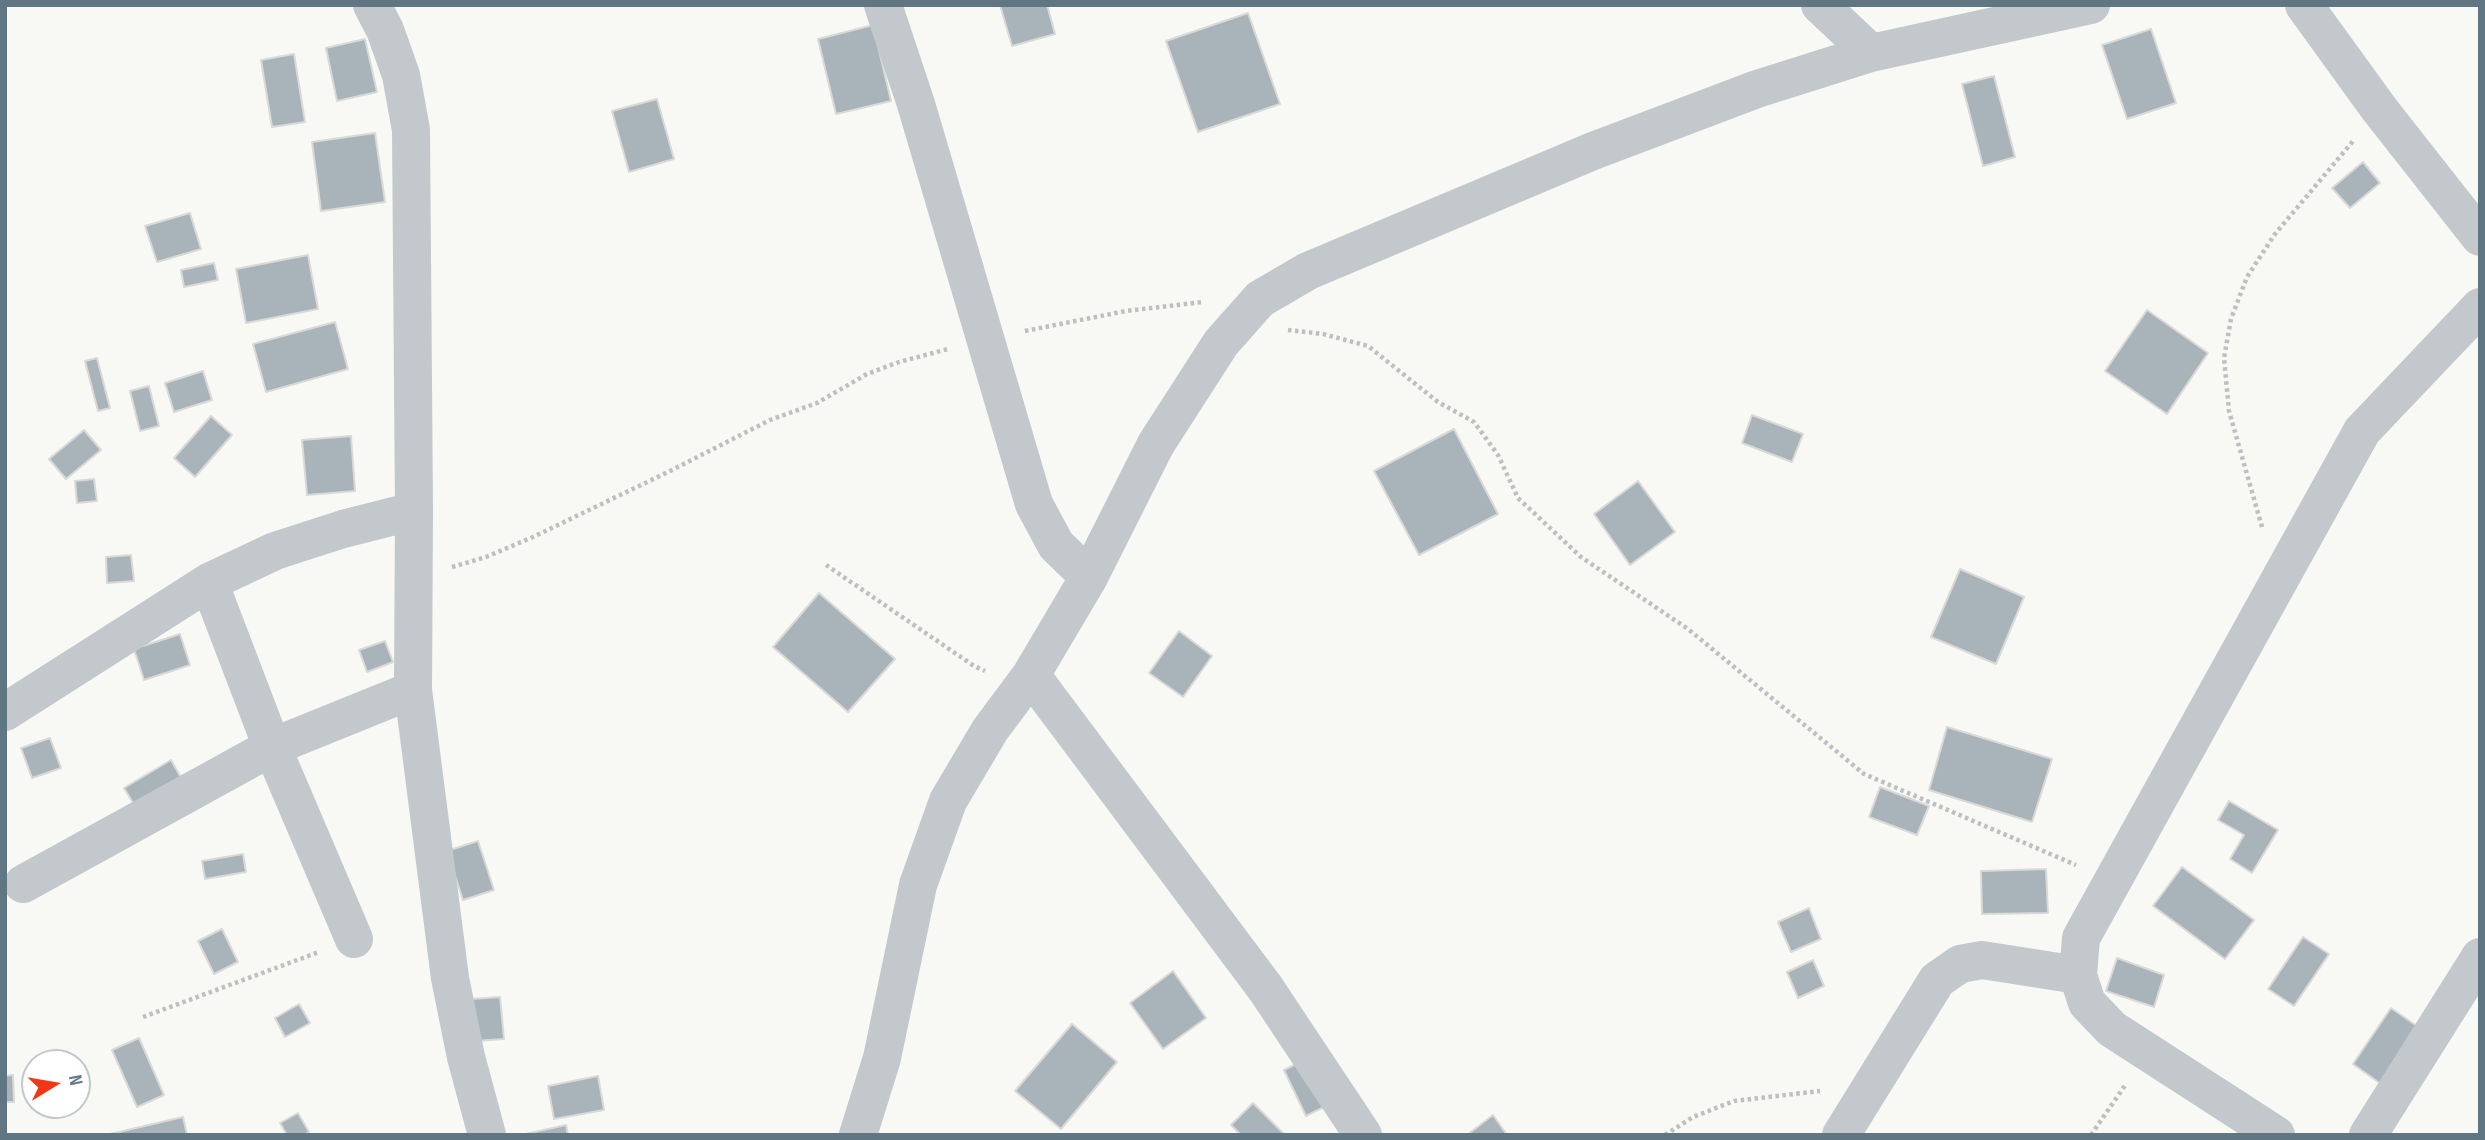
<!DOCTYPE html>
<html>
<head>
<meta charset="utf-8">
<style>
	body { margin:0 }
	#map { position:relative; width:2485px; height:1140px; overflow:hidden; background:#f8f8f4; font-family:"Sofia Sans Condensed",sans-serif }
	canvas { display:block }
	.frame { position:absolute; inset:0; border:7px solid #607783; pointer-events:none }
	.north { position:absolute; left:21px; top:1049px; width:70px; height:70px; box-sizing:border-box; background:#fff; border:2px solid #bfc9cd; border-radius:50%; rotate:79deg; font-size:19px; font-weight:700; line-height:28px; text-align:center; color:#607783 }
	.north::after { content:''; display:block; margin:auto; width:24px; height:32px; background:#f43618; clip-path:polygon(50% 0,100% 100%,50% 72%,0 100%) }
</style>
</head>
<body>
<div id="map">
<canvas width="2485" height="1140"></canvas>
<div class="frame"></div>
<div class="north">N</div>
</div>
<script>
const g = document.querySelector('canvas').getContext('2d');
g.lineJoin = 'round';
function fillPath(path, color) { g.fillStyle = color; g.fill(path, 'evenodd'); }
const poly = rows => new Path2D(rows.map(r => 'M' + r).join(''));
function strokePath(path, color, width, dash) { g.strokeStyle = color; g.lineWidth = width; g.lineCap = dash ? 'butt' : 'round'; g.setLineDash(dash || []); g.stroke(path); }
const building = poly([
	[1000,5,1047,5,1055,34,1012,46,1000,5],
	[1248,13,1280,104,1198,132,1166,41,1248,13],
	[873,25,891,101,836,114,818,39,873,25],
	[2151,29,2176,103,2127,119,2102,45,2151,29],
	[365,39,377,92,337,101,326,48,365,39],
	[294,54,305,122,272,127,261,60,294,54],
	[1994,76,2015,157,1983,166,1962,84,1994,76],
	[657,99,674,159,629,172,612,111,657,99],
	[375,133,385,202,321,211,312,142,375,133],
	[2363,162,2380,183,2350,208,2332,188,2363,162],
	[190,213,201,249,157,262,145,226,190,213],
	[308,255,318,309,246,323,236,269,308,255],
	[214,263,218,280,184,287,181,270,214,263],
	[2147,310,2208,353,2167,414,2105,371,2147,310],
	[335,322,348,369,266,392,253,344,335,322],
	[97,358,110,408,98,411,85,361,97,358],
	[203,371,212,400,174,412,165,383,203,371],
	[149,386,159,426,140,431,130,391,149,386],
	[1752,415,1803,434,1792,462,1742,443,1752,415],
	[211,416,232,435,195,477,174,458,211,416],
	[1454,429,1498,514,1419,555,1374,471,1454,429],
	[84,430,101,450,66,479,49,459,84,430],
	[351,436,355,491,307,495,302,440,351,436],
	[94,479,97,501,77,503,75,481,94,479],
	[1638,481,1675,532,1630,565,1594,514,1638,481],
	[131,555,134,581,107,583,106,557,131,555],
	[1960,569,2024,597,1996,664,1931,637,1960,569],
	[819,593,895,659,848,712,773,647,819,593],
	[1179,631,1212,656,1183,697,1149,673,1179,631],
	[180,634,190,665,144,680,134,649,180,634],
	[385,641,393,662,367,672,359,650,385,641],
	[1947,727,2052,759,2032,822,1929,790,1947,727],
	[50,738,61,768,32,778,21,748,50,738],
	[171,760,184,783,138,811,124,788,171,760],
	[1880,787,1929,806,1917,835,1869,817,1880,787],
	[2229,801,2278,830,2252,873,2230,859,2244,835,2218,820,2229,801],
	[478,841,494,890,463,900,447,851,478,841],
	[243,854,246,872,205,879,202,861,243,854],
	[2182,867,2254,920,2225,959,2153,906,2182,867],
	[2046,869,2048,913,1982,914,1981,871,2046,869],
	[1809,908,1821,939,1791,952,1778,922,1809,908],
	[222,929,238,962,214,974,198,941,222,929],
	[2303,937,2329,954,2294,1006,2268,989,2303,937],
	[2117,958,2164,975,2154,1007,2106,991,2117,958],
	[1813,960,1824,986,1798,998,1787,972,1813,960],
	[1173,971,1206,1018,1163,1049,1130,1003,1173,971],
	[500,997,504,1039,475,1041,471,999,500,997],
	[299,1004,310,1023,285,1037,275,1018,299,1004],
	[2391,1008,2434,1038,2395,1094,2353,1064,2391,1008],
	[1072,1024,1117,1062,1061,1129,1015,1091,1072,1024],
	[139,1038,164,1095,137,1107,112,1050,139,1038],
	[1302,1061,1324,1107,1306,1116,1284,1070,1302,1061],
	[13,1075,14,1102,5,1102,5,1076,13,1075],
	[598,1076,604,1110,554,1119,548,1086,598,1076],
	[1253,1103,1285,1135,1241,1135,1231,1125,1253,1103],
	[298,1113,309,1132,304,1135,287,1135,280,1123,298,1113],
	[1493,1115,1507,1135,1467,1135,1493,1115],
	[183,1117,187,1135,106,1135,183,1117],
	[566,1125,568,1135,521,1135,566,1125]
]);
fillPath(building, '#a8b4ba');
strokePath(building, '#d9d9d7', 2);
strokePath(poly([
	[1288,330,1323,334,1368,346,1438,402,1474,422,1498,455,1518,498,1581,557,1688,629,1864,774,2076,865],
	[1025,331,1126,311,1203,302],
	[2262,527,2229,411,2224,358,2231,319,2247,277,2275,234,2354,140],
	[826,565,974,666,985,671],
	[452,567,486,557,533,537,668,472,770,420,817,403,867,374,899,362,948,349],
	[143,1017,319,952],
	[1665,1135,1693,1117,1734,1101,1820,1091],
	[2091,1135,2126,1084]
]), '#bcc0c2', 4.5, [3.5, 3.5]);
strokePath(poly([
	[372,5,385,30,401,75,411,130,414,511,413,690,450,978,466,1057,487,1135],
	[883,5,916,104,1034,504,1056,545,1089,577],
	[1820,5,1871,53],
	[2304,5,2380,110,2480,237],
	[209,582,272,747,354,939],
	[1031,675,1266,989,1363,1135],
	[5,712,209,582,275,551,343,529,414,511],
	[23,884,272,747,413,690],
	[858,1135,882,1058,918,885,948,801,990,730,1031,675,1089,577,1156,444,1221,343,1260,299,1308,271,1593,151,1757,89,1871,53,2091,5],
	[1841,1135,1937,980,1960,964,1982,960,2078,975],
	[2276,1135,2112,1029,2087,1003,2078,975,2081,938,2362,431,2480,307],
	[2368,1135,2480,957]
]), '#c2c8cb', 38);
</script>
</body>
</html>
